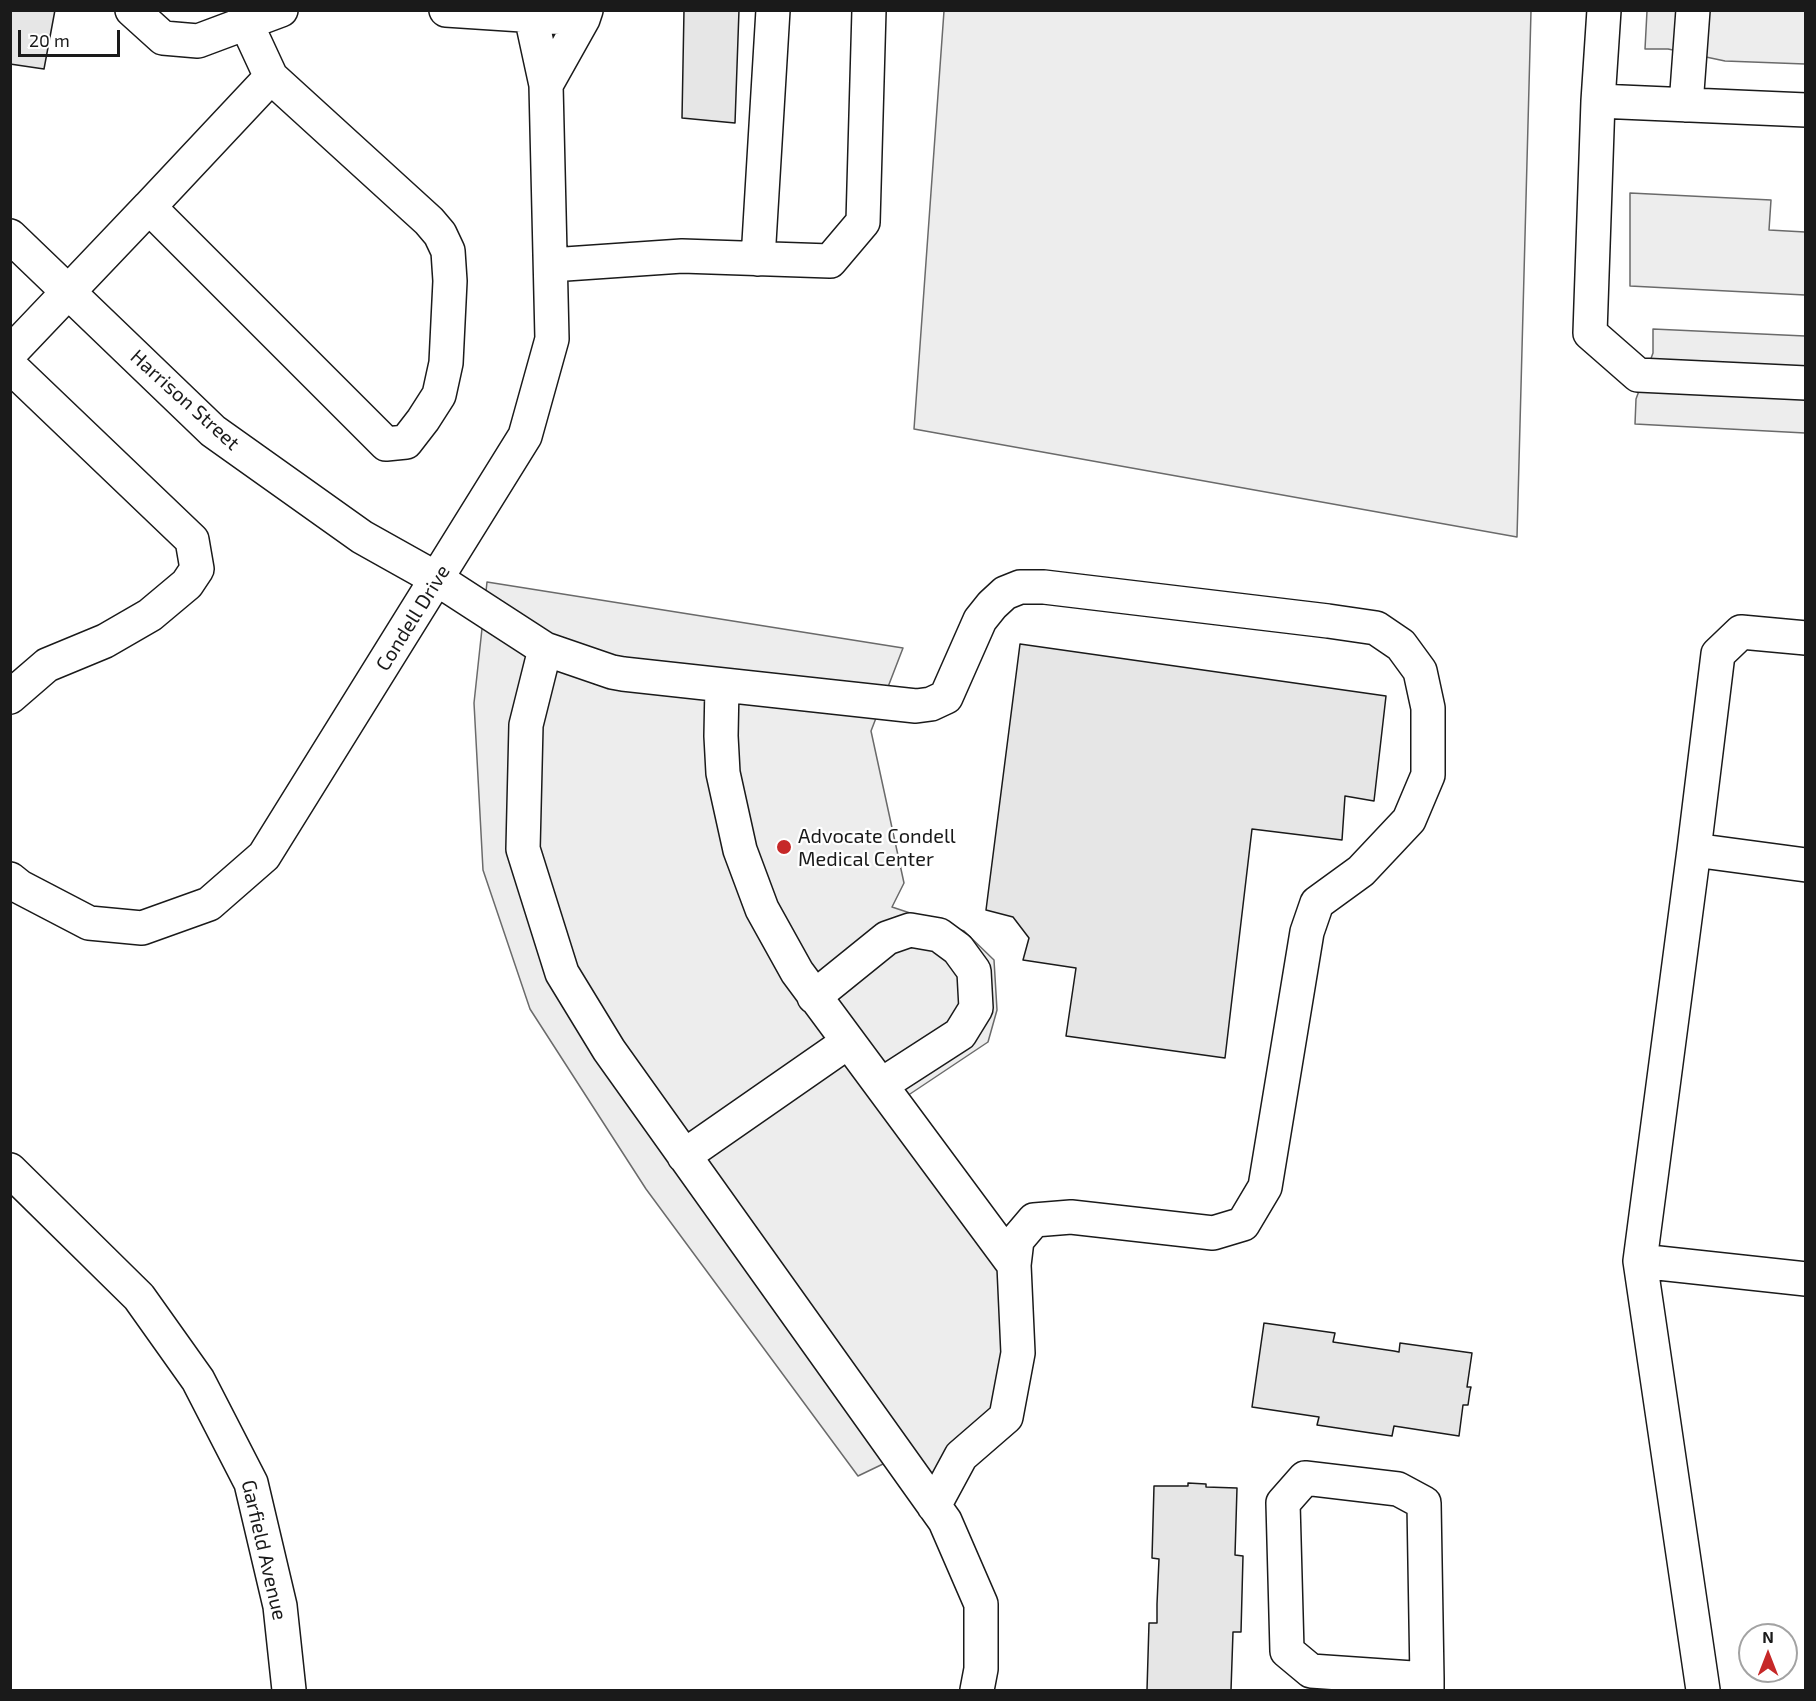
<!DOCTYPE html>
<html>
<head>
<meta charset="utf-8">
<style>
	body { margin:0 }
	#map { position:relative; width:1816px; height:1701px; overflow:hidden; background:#fff; font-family:"Exo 2",sans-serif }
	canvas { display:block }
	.frame { position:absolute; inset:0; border:12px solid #1a1a1a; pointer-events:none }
	.north { position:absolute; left:1738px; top:1623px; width:60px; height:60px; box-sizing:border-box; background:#fff; border:2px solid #a3a3a3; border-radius:50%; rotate:0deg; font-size:16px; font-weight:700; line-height:24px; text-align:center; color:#1a1a1a }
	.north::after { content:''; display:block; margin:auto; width:21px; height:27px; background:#c62828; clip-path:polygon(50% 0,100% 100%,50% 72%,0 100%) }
	.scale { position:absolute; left:18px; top:30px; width:102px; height:27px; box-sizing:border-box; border:3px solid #1a1a1a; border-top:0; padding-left:8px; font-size:18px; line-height:21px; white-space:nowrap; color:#1a1a1a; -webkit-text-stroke:4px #fff; paint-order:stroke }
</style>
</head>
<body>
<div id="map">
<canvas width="1816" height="1701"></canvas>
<div class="frame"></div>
<div class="north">N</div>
<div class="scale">20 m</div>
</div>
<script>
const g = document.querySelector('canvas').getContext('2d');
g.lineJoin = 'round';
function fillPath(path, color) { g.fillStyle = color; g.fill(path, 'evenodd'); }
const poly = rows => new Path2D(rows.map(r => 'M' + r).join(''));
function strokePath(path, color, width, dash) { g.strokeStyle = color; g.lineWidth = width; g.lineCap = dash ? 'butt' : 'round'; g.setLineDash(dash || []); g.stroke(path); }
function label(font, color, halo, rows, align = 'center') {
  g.font = font + ' "Exo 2",sans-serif'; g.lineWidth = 4.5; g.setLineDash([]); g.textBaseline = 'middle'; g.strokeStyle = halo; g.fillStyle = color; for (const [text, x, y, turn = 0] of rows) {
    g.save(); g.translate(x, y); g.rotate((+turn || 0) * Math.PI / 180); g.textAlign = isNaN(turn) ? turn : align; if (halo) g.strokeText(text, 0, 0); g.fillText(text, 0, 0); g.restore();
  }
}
const built = poly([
	[944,11,1531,11,1517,537,914,429,944,11],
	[1647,11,1805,11,1805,64,1725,61,1668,49,1645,49,1647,11],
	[1630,193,1771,200,1769,230,1805,232,1805,295,1630,286,1630,193],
	[1653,329,1805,336,1805,433,1635,424,1636,399,1653,353,1653,329],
	[487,582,903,648,871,731,904,883,892,907,964,931,994,960,997,1010,988,1042,895,1104,1014,1265,1006,1417,934,1506,883,1464,858,1476,646,1189,530,1009,483,870,474,703,487,582]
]);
fillPath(built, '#ededed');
strokePath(built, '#6a6a6a', 1.5);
const building = poly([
	[10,10,55,10,44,69,10,64,10,10],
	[684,10,739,10,735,123,682,118,684,10],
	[1020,644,1386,696,1374,801,1345,796,1342,840,1252,829,1225,1058,1066,1036,1076,968,1023,960,1029,938,1013,917,986,910,1020,644],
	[1264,1323,1335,1333,1333,1342,1394,1351,1399,1352,1400,1343,1472,1353,1467,1387,1471,1387,1470,1391,1468,1405,1463,1405,1459,1436,1394,1426,1392,1436,1371,1433,1317,1425,1319,1417,1252,1407,1264,1323],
	[1188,1483,1206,1484,1206,1487,1237,1488,1235,1555,1243,1556,1241,1632,1233,1632,1231,1690,1147,1690,1149,1623,1157,1623,1157,1604,1159,1559,1152,1558,1154,1486,1188,1486,1188,1483]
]);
fillPath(building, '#e6e6e6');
strokePath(building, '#1a1a1a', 1.5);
const minor = poly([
	[132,10,163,38,198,41,281,10],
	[446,10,583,19],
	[1604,10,1598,101,1590,333,1638,375,1806,383],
	[546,85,583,19,586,10],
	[1598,101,1806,110],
	[1686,105,1693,10],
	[149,207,271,77],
	[10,236,213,431,362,537,437,579,545,649,526,725,523,849,562,973,609,1050,945,1521,981,1604,981,1669,977,1690],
	[758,259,773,10],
	[551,265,682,256,830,261,863,222,869,10],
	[10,353,149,207,386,444,406,442,423,420,439,395,446,363,450,281,448,251,440,234,429,221,271,77,246,23],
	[10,366,192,540,197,569,187,584,150,615,105,641,47,665,10,697],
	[545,649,612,672,623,674,916,706,931,704,946,697,980,620,992,605,1005,593,1020,587,1044,587,1328,621,1376,628,1401,645,1420,671,1428,708,1428,775,1409,820,1361,871,1317,903,1307,932,1265,1187,1243,1224,1213,1233,1071,1217,1034,1220,1017,1240,1014,1265,1018,1353,1006,1417,961,1456,934,1506],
	[722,685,721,736,723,773,740,850,762,909,797,972,1014,1265],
	[1694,850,1806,865],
	[10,879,20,887,89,923,142,928,209,904,264,856,525,436,552,339,546,85,531,16,533,10],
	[814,997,887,938,910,930,939,935,958,949,974,971,976,1008,960,1034,881,1085],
	[684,1156,848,1042],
	[10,1170,139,1297,198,1380,251,1483,280,1606,289,1690],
	[1640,1261,1806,1279],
	[1427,1679,1311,1671,1287,1651,1283,1503,1305,1478,1398,1489,1424,1503,1427,1679,1427,1690],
	[1703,1690,1640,1261,1694,850,1718,654,1741,632,1806,638]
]);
strokePath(minor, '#1a1a1a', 36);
strokePath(minor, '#fff', 33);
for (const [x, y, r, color] of [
	[784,847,8,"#c62828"]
]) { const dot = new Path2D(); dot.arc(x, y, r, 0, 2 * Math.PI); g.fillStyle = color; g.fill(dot); strokePath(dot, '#fff', 2); }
label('20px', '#1a1a1a', '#fff', [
	["Harrison Street",185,400,42],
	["Condell Drive",413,618,-58],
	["Garfield Avenue",264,1550,77]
]);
label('20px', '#1a1a1a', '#fff', [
	["Advocate Condell",798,836],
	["Medical Center",798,859]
], 'left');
</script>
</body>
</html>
